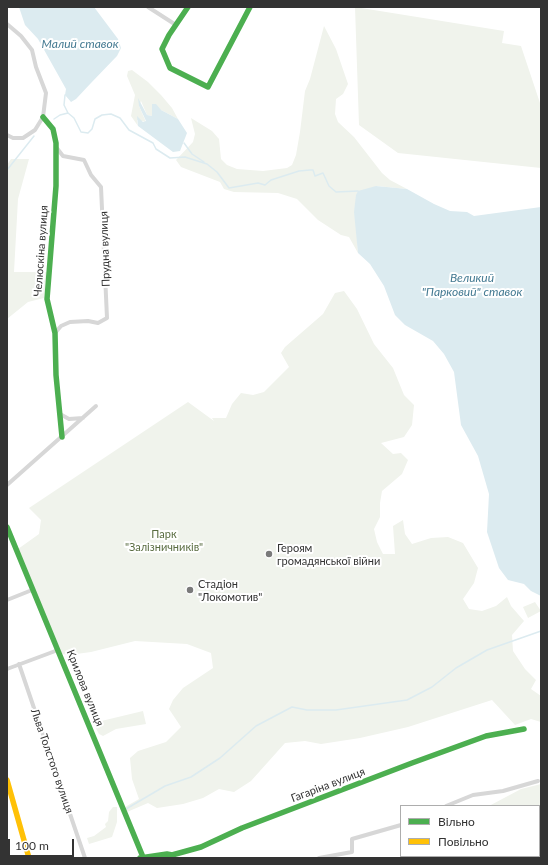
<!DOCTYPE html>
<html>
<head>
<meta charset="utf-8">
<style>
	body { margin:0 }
	#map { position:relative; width:548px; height:865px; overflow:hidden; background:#fff; font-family:Lato,sans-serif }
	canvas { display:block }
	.frame { position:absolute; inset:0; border:8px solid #333; pointer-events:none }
	.legend { position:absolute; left:400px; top:805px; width:140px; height:52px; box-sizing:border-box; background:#fff; border:1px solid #adadad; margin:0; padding:5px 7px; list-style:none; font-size:12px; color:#333 }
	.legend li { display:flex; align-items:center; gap:8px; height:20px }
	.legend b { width:20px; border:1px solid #adadad }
	.scale { position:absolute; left:8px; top:839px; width:66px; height:18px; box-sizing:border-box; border:2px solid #333; border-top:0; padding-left:5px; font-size:12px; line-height:14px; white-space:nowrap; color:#333; -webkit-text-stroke:3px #fff; paint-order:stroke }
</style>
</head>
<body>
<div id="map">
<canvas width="548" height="865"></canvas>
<div class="frame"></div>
<ul class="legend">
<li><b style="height:5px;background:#4caf50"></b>Вільно</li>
<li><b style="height:5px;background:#ffc107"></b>Повільно</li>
</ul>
<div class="scale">100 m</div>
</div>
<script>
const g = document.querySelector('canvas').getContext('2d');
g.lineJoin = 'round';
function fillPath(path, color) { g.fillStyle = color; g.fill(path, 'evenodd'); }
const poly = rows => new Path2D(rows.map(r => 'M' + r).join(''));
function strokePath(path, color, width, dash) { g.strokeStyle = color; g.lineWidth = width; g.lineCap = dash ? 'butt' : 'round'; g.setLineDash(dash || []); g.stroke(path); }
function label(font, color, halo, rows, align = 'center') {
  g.font = font + ' Lato,sans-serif'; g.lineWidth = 4; g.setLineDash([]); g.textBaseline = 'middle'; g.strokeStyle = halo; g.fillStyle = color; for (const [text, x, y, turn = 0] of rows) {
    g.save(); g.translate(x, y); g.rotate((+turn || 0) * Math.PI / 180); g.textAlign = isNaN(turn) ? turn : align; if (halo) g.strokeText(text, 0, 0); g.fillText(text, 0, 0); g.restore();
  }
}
fillPath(poly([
	[355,7,504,31,502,43,521,46,541,106,541,168,398,153,359,125],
	[324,26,336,49,348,84,343,94,336,99,335,114,338,122,354,137,382,173,390,180,407,189,376,186,357,235,358,253,349,237,341,235,318,220,297,199,278,193,234,192,224,189,220,182,181,167,176,160,193,142,195,134,191,118,212,131,219,139,221,159,227,165,237,169,263,171,287,168,292,165,296,155,300,132,305,91,310,79],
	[132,70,148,82,161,95,172,108,178,119,161,110,152,111,152,116,147,115,141,101,139,106,146,122,137,120,138,126,131,116,135,95,127,76,128,71],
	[11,159,29,159,18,199,14,272,47,272,44,298,28,302,7,319,7,165],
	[344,291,357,309,374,344,393,368,404,395,414,405,412,425,404,437,381,443,393,454,401,453,408,460,402,474,382,491,380,503,380,517,374,529,377,542,383,554,395,554,393,526,403,520,405,534,412,544,431,538,448,537,463,543,478,568,474,583,463,599,469,609,482,611,496,606,507,597,511,606,524,621,512,635,513,651,525,669,536,680,531,689,541,696,541,722,531,719,515,725,492,700,408,727,360,738,321,744,305,741,285,743,251,781,234,792,219,789,203,798,183,804,157,808,148,803,127,812,125,807,139,799,132,779,130,758,138,751,166,742,181,727,169,709,173,700,183,688,213,668,211,653,187,644,135,641,91,652,69,655,62,654,18,549,39,534,41,520,29,508,188,402,214,421,212,418,226,418,232,404,241,393,253,395,264,392,289,367,281,353,285,347,323,314,335,293],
	[535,602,541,611,528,618,523,607],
	[143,711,146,724,116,729,103,736,99,734,93,723],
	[541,784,541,858,531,858,532,856,539,856,539,806,489,806,521,789],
	[113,807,117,807,117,822,112,837,89,844,87,838,94,836,106,827,105,824,108,821,109,812]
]), '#f0f3ec');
fillPath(poly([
	[19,7,94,7,118,39,121,48,117,56,91,83,76,99,71,102,65,95,66,89,38,39,25,25],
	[138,98,147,115,152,116,152,104,156,104,161,110,178,119,187,133,180,151,173,152,138,126,137,116,143,122,146,121,139,106],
	[376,186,407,189,434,204,450,211,467,212,474,216,541,207,541,596,531,591,524,584,508,580,499,568,487,532,489,494,478,456,461,425,454,372,444,354,433,341,405,325,395,315,384,286,370,264,358,253,354,212,356,195,358,191]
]), '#dcebf0');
strokePath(poly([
	[65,95,64,105,68,113,74,118,81,132,88,133,92,129,95,119,102,115,111,114,120,118,129,130,153,143,156,149,170,158,185,157,207,164,217,172,229,188,258,183,265,185,271,180,299,171,310,170,313,170,315,176,323,173,329,186,336,192,358,191],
	[54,119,60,115,68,113],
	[184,143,192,154,204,162],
	[7,170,34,136],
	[126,809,165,786,191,777,220,758,256,726,292,707,307,710,336,710,407,700,432,687,456,668,487,650,541,631]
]), '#dcebf0', 1.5);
strokePath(poly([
	[148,7,176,25],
	[7,24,21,36,32,50,36,67,46,93,43,117,35,130,23,138,13,138,7,135],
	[55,333,61,326,70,322,88,321,98,323,107,318,101,187,91,175,84,160,63,156,56,147],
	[60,414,69,419,83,418],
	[7,485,96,406],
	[7,600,32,590],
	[19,664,85,858],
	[7,669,58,650],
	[446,806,473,795,503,791,538,781],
	[319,858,352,852,352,839,401,825]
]), '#d7d7d7', 4);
strokePath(poly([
	[188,7,169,35,162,49,170,68,208,87,250,7],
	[43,117,53,129,56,143,56,186,47,299,55,333,56,375,62,437],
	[7,527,143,857],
	[140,858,167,854,172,855,201,847,242,828,412,763,486,736,524,729]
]), '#4caf50', 5.5);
strokePath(poly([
	[7,780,29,858]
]), '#ffc107', 5.5);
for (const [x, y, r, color] of [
	[269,554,4,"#7a7a7a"],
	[190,590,4,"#7a7a7a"]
]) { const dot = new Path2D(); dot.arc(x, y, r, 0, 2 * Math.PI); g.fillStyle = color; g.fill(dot); strokePath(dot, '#fff', 1.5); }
label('11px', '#333', '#fff', [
	["Прудна вулиця",105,249,-92],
	["Челюскіна вулиця",41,251,-86],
	["Крилова вулиця",85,688,68],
	["Льва Толстого вулиця",52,761,71],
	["Гагаріна вулиця",328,785,-21]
]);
label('11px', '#5a6d42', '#fff', [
	["Парк",164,534],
	["\"Залізничників\"",164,547]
]);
label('11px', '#333', '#fff', [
	["Героям",277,548],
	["громадянської війни",277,561],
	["Стадіон",198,584],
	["\"Локомотив\"",198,597]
], 'left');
label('italic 12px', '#447a92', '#fff', [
	["Малий ставок",80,44],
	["Великий",472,278],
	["\"Парковий\" ставок",472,292]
]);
</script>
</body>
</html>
